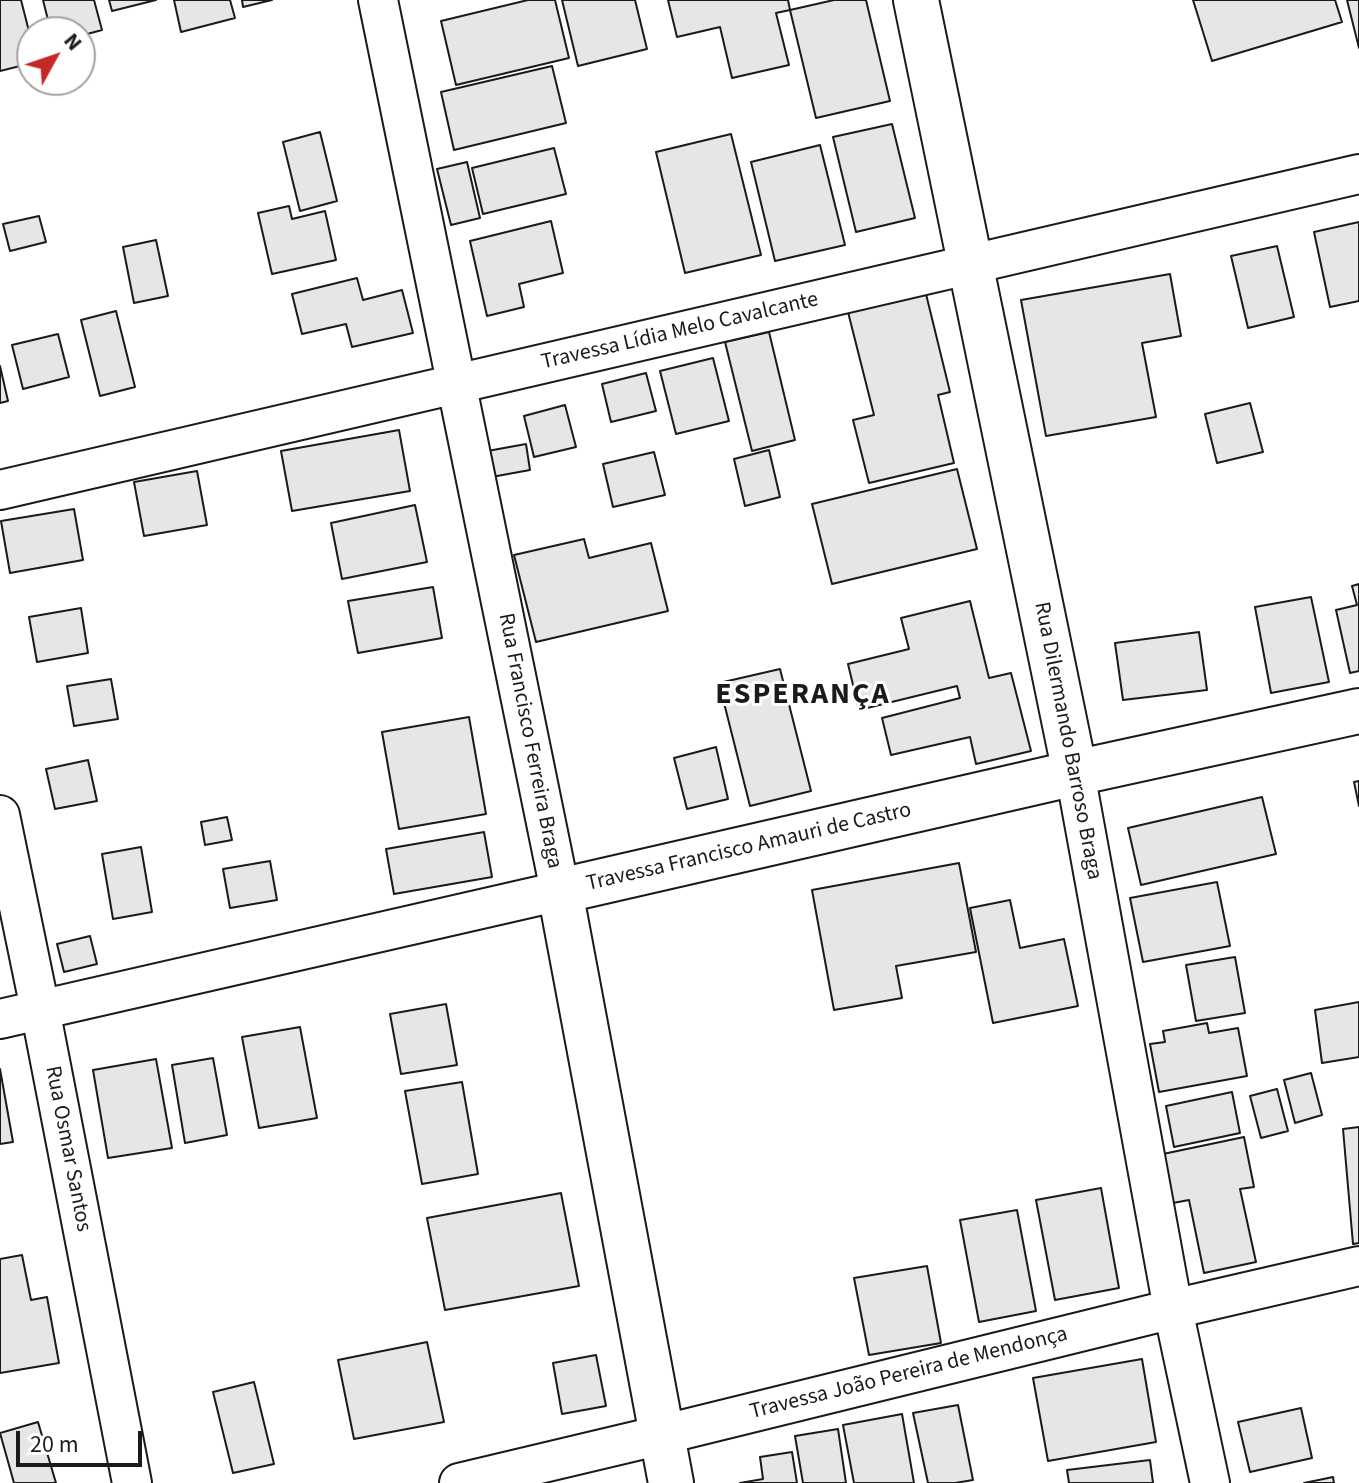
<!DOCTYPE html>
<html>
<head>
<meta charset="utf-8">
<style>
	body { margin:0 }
	#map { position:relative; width:1359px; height:1483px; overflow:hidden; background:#fff; font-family:"Source Sans 3",sans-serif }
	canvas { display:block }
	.north { position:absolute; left:16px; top:16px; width:80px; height:80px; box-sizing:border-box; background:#fff; border:2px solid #a3a3a3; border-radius:50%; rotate:50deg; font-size:22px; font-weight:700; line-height:32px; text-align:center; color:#1a1a1a }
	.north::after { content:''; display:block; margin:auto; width:28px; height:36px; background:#c62828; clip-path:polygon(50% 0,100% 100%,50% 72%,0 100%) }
	.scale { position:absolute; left:16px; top:1431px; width:126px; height:36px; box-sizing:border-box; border:4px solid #1a1a1a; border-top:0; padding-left:10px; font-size:24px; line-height:28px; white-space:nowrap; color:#1a1a1a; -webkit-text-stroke:6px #fff; paint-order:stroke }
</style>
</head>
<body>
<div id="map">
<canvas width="1359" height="1483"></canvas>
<div class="north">N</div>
<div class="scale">20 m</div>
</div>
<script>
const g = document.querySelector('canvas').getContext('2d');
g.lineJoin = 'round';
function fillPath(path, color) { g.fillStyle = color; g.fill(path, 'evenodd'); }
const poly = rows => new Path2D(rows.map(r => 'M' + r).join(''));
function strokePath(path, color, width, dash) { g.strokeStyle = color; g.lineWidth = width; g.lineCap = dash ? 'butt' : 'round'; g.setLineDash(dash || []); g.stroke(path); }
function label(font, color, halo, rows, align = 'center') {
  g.font = font + ' "Source Sans 3",sans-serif'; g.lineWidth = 6; g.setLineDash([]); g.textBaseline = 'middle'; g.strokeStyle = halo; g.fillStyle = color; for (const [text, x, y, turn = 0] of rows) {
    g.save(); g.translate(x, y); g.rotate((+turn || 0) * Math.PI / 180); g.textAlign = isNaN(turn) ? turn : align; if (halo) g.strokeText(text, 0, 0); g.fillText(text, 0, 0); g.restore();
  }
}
const building = poly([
	[0,0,21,0,32,43,32,63,0,71,0,0],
	[43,0,94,0,102,30,80,36,80,32,51,32,43,0],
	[109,0,156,0,112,11,109,0],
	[174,0,230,0,235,18,181,32,174,0],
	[242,0,272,0,243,7,242,0],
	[528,0,555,0,569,58,456,85,441,21,528,0],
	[562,0,635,0,647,49,578,66,562,0],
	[668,0,788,0,790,10,776,13,789,65,732,78,720,27,677,37,668,0],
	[834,0,866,0,890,101,816,118,790,10,834,0],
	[1193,0,1335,0,1342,22,1212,61,1193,0],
	[1347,0,1359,0,1359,48,1347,0],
	[552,66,566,123,454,150,441,92,552,66],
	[892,124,915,218,856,232,833,137,892,124],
	[320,132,337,201,300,211,283,142,320,132],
	[731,134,761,255,685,273,656,152,731,134],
	[820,145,845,245,775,261,751,162,820,145],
	[554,148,566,194,483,214,472,168,554,148],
	[467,162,480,218,451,225,437,169,467,162],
	[289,206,292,219,325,211,336,260,272,274,258,213,289,206],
	[39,216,46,242,10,251,3,224,39,216],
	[551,221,563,273,519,284,524,307,487,316,470,241,551,221],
	[1359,222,1359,301,1330,307,1314,232,1359,222],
	[156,240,168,296,134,303,123,247,156,240],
	[1277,246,1294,317,1248,328,1231,256,1277,246],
	[1170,274,1181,336,1142,343,1156,417,1046,436,1021,300,1170,274],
	[357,278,363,300,402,290,413,333,352,347,346,324,302,334,292,294,357,278],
	[926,294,950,392,938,395,954,463,869,483,853,420,874,415,848,312,926,294],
	[116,311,135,387,100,396,81,320,116,311],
	[769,332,795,440,752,451,725,342,769,332],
	[58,334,69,377,23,389,12,345,58,334],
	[713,358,729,421,676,434,660,371,713,358],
	[0,366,8,401,0,403,0,366],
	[646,373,656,411,611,422,602,384,646,373],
	[1250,403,1263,452,1217,463,1205,414,1250,403],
	[565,405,576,447,534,457,524,416,565,405],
	[399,430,410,491,292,511,281,451,399,430],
	[526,444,530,470,486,478,482,452,526,444],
	[769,450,780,497,745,506,734,459,769,450],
	[654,452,665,495,613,507,603,464,654,452],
	[957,469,977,549,832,584,812,504,957,469],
	[197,471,207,525,144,536,134,482,197,471],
	[415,505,427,562,342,579,331,523,415,505],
	[74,509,83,560,10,573,1,521,74,509],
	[584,539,589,558,651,543,668,611,536,642,514,555,584,539],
	[1359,584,1359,671,1350,673,1336,610,1357,605,1352,586,1359,584],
	[433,587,442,638,358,653,348,601,433,587],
	[1311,597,1329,682,1271,693,1255,607,1311,597],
	[970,601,989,678,1011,673,1031,751,976,764,970,737,891,755,882,718,960,698,957,686,859,710,848,664,909,649,901,618,970,601],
	[81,608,88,653,37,662,29,617,81,608],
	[1199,632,1207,690,1123,700,1115,643,1199,632],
	[780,669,811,791,750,806,719,683,780,669],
	[111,679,118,719,74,726,67,686,111,679],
	[469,717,486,814,399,829,382,732,469,717],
	[716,747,728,799,687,809,674,758,716,747],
	[88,760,97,801,55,809,46,769,88,760],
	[1359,781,1359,806,1354,782,1359,781],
	[1262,797,1276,854,1141,885,1128,828,1262,797],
	[227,817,232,840,205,845,201,822,227,817],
	[484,832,492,877,394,894,386,849,484,832],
	[141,847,152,912,113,919,102,854,141,847],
	[270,861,277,900,230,908,223,869,270,861],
	[959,863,976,952,896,966,902,998,834,1010,812,890,959,863],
	[1217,882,1230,946,1143,962,1130,898,1217,882],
	[1010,900,1020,948,1064,939,1078,1006,993,1023,970,908,1010,900],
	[90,936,97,964,64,972,57,944,90,936],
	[1235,957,1245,1013,1196,1021,1186,965,1235,957],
	[1359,1002,1359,1057,1322,1063,1315,1010,1359,1002],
	[446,1004,457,1065,401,1074,390,1014,446,1004],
	[1207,1023,1209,1033,1238,1028,1247,1076,1159,1092,1150,1044,1165,1042,1163,1031,1207,1023],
	[300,1027,317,1118,259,1128,242,1037,300,1027],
	[213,1058,227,1135,185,1143,172,1065,213,1058],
	[156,1059,172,1148,108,1158,93,1070,156,1059],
	[0,1069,13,1142,0,1144,0,1069],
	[1311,1073,1322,1115,1295,1123,1284,1080,1311,1073],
	[462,1082,478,1174,422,1184,405,1091,462,1082],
	[1277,1089,1288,1131,1261,1138,1250,1096,1277,1089],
	[1232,1092,1240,1133,1174,1147,1166,1106,1232,1092],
	[1359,1127,1359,1243,1353,1244,1343,1129,1359,1127],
	[1244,1137,1254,1187,1240,1189,1256,1262,1204,1273,1189,1200,1173,1203,1163,1154,1244,1137],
	[1101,1188,1119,1288,1055,1300,1036,1200,1101,1188],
	[561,1193,579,1286,445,1310,427,1218,561,1193],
	[1017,1210,1036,1311,979,1322,960,1220,1017,1210],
	[22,1255,31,1300,47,1297,59,1363,0,1373,0,1259,22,1255],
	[927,1266,941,1343,869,1355,854,1278,927,1266],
	[427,1342,444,1422,354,1439,338,1360,427,1342],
	[596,1355,606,1406,562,1414,553,1363,596,1355],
	[1142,1359,1156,1442,1048,1461,1033,1378,1142,1359],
	[254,1382,274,1464,233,1473,213,1392,254,1382],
	[958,1405,973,1480,955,1483,928,1483,913,1413,958,1405],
	[1301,1408,1312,1458,1250,1472,1238,1422,1301,1408],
	[902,1414,914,1483,854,1483,843,1425,902,1414],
	[38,1422,56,1483,14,1483,0,1433,38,1422],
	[838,1429,846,1483,803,1483,795,1436,838,1429],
	[792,1452,797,1483,740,1483,763,1479,760,1457,792,1452],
	[1150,1460,1153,1483,1069,1483,1067,1470,1150,1460],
	[1333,1477,1334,1483,1304,1483,1333,1477]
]);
fillPath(building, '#e6e6e6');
strokePath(building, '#1a1a1a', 2);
const street = poly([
	[0,490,1359,174],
	[1075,773,1173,1309,1210,1483],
	[0,815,40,1009,132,1483],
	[0,1019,560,891,378,0],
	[459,1483,661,1435,1173,1309,1359,1266]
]);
const secondary = poly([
	[916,0,1075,773],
	[671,1483,560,891,1075,773,1359,711]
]);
strokePath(street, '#1a1a1a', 42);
strokePath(secondary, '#1a1a1a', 48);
strokePath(street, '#fff', 38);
strokePath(secondary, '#fff', 44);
label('22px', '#1a1a1a', '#fff', [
	["Travessa Lídia Melo Cavalcante",680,332,-13],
	["Rua Francisco Ferreira Braga",529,741,79],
	["Rua Dilermando Barroso Braga",1067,741,79],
	["Travessa Francisco Amauri de Castro",749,848,-13],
	["Rua Osmar Santos",67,1149,79],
	["Travessa João Pereira de Mendonça",909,1374,-14]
]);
g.letterSpacing = '2px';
label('bold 30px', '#1a1a1a', '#fff', [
	["ESPERANÇA",803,696]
]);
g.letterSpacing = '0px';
</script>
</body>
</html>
